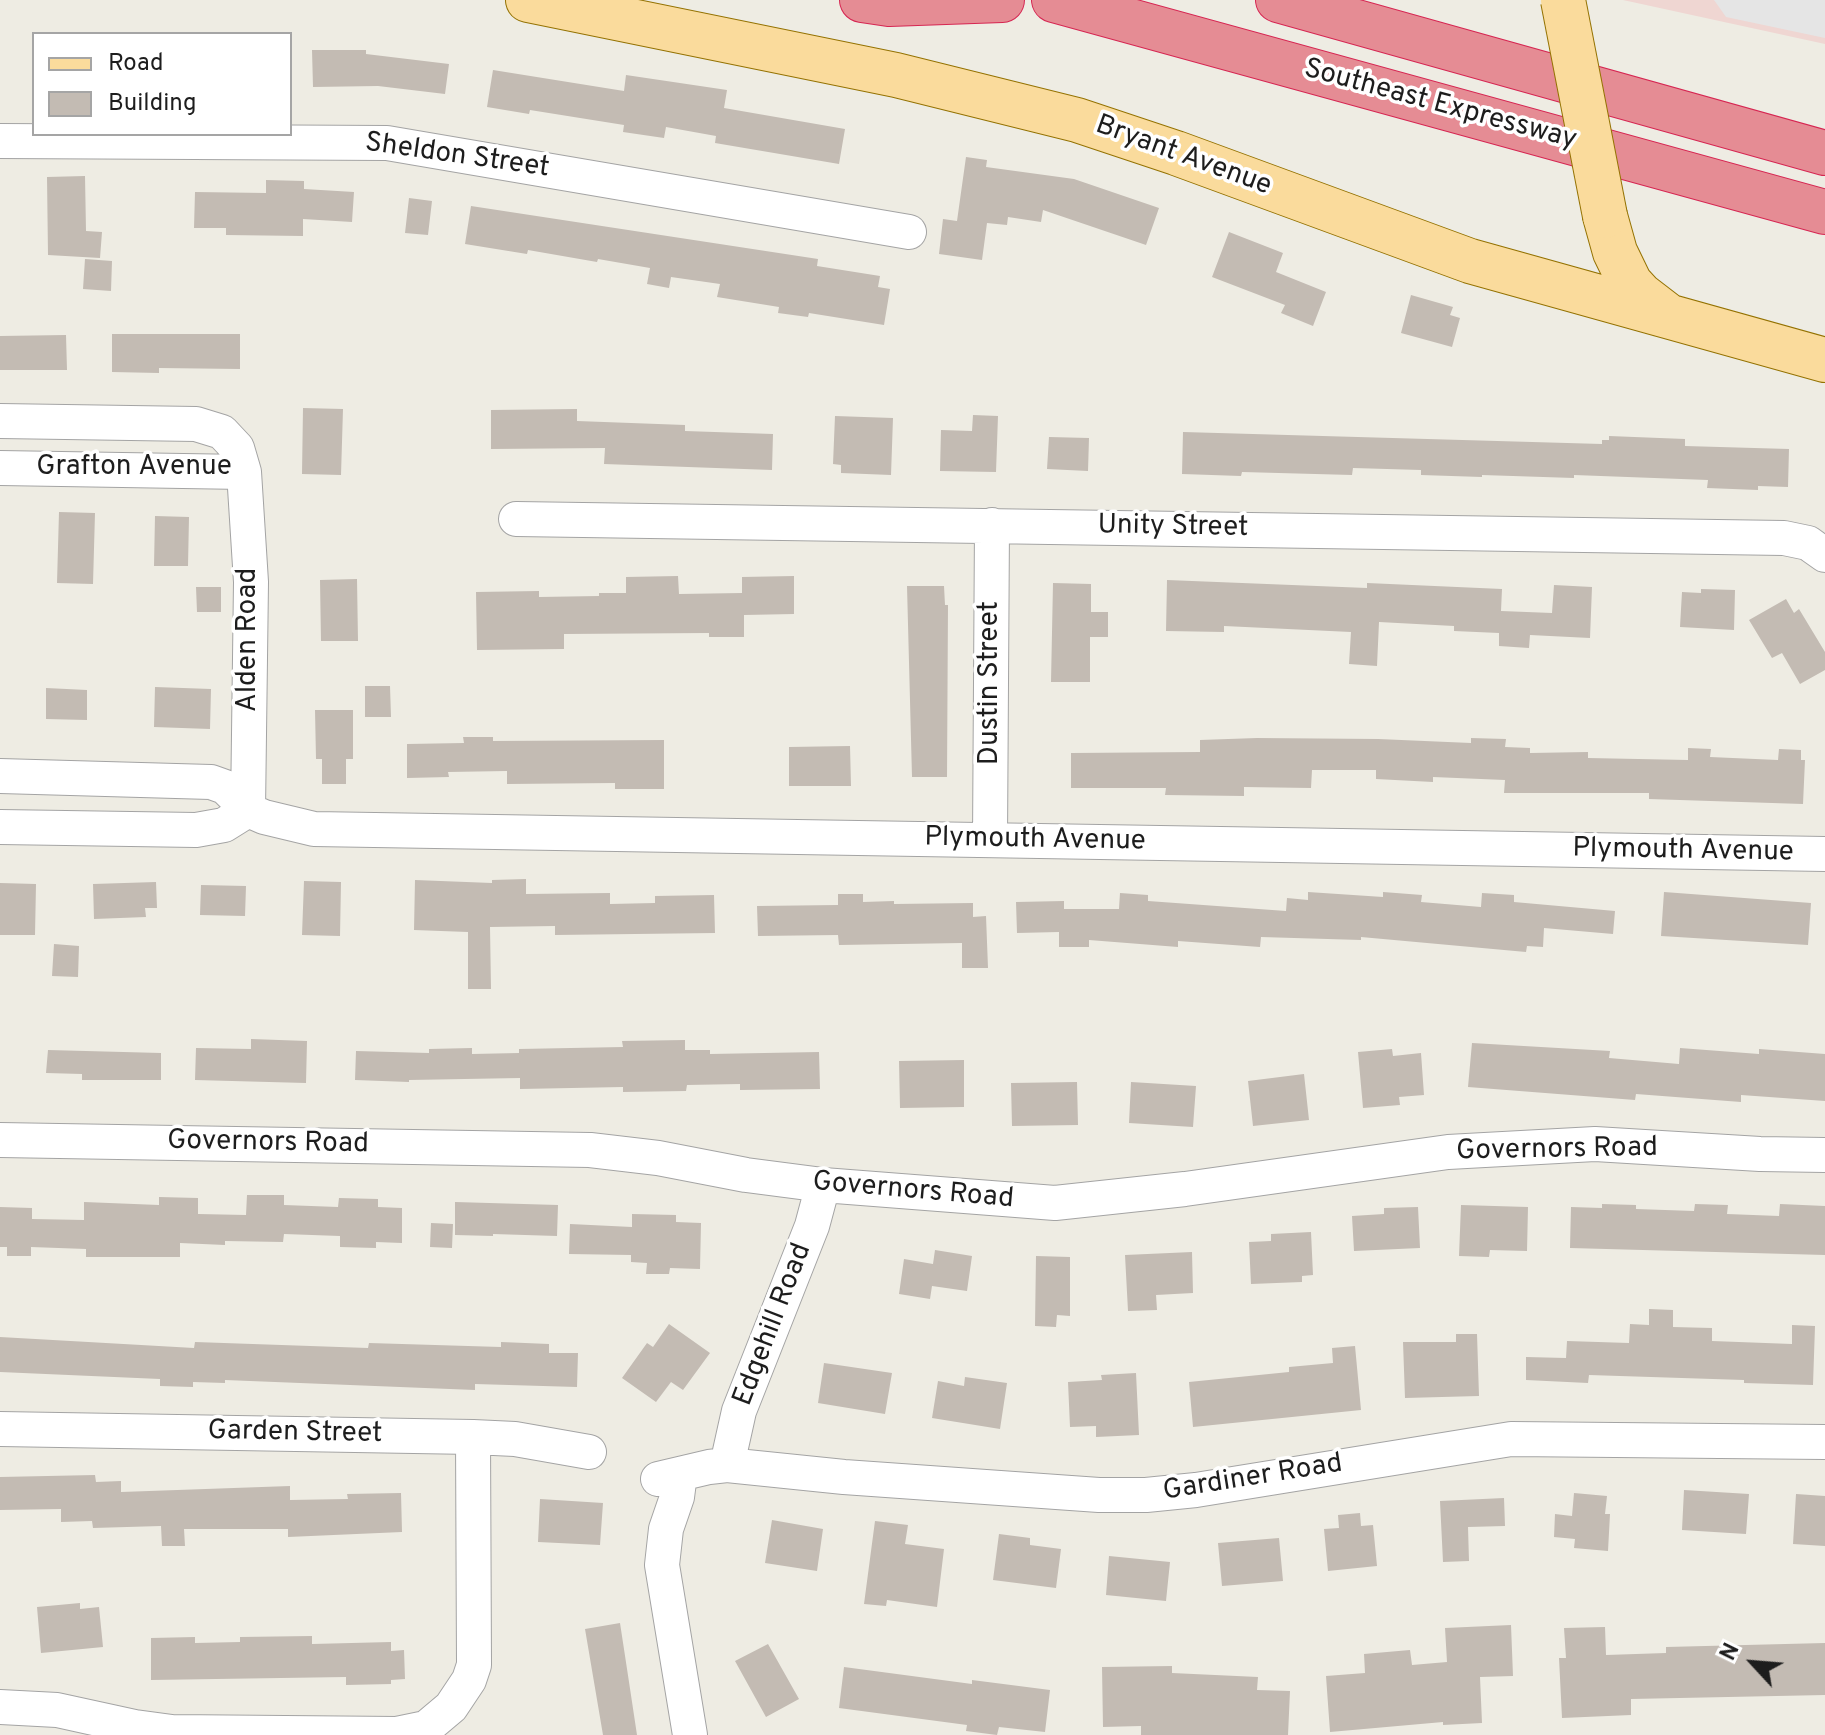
<!DOCTYPE html>
<html>
<head>
<meta charset="utf-8">
<style>
	body { margin:0 }
	#map { position:relative; width:1825px; height:1735px; overflow:hidden; background:#eeece3; font-family:Overpass,sans-serif }
	canvas { display:block }
	.legend { position:absolute; left:32px; top:32px; width:260px; height:104px; box-sizing:border-box; background:#fff; border:2px solid #a5a5a5; margin:0; padding:10px 14px; list-style:none; font-size:24px; color:#1d1d1d }
	.legend li { display:flex; align-items:center; gap:16px; height:40px }
	.legend b { width:40px; border:2px solid #a5a5a5 }
	.north { position:absolute; left:1713px; top:1623px; width:80px; height:80px; -webkit-text-stroke:6px #fff; paint-order:stroke; rotate:296deg; font-size:22px; font-weight:700; line-height:32px; text-align:center; color:#1d1d1d }
	.north::after { content:''; display:block; margin:auto; width:28px; height:36px; background:#1d1d1d; clip-path:polygon(50% 0,100% 100%,50% 72%,0 100%) }
</style>
</head>
<body>
<div id="map">
<canvas width="1825" height="1735"></canvas>
<ul class="legend">
<li><b style="height:10px;background:#fadb9c"></b>Road</li>
<li><b style="height:22px;background:#c3bbb3"></b>Building</li>
</ul>
<div class="north">N</div>
</div>
<script>
const g = document.querySelector('canvas').getContext('2d');
g.lineJoin = 'round';
function fillPath(path, color) { g.fillStyle = color; g.fill(path, 'evenodd'); }
const poly = rows => new Path2D(rows.map(r => 'M' + r).join(''));
function strokePath(path, color, width, dash) { g.strokeStyle = color; g.lineWidth = width; g.lineCap = dash ? 'butt' : 'round'; g.setLineDash(dash || []); g.stroke(path); }
function label(font, color, halo, rows, align = 'center') {
  g.font = font + ' Overpass,sans-serif'; g.lineWidth = 7; g.setLineDash([]); g.textBaseline = 'middle'; g.strokeStyle = halo; g.fillStyle = color; for (const [text, x, y, turn = 0] of rows) {
    g.save(); g.translate(x, y); g.rotate((+turn || 0) * Math.PI / 180); g.textAlign = isNaN(turn) ? turn : align; if (halo) g.strokeText(text, 0, 0); g.fillText(text, 0, 0); g.restore();
  }
}
fillPath(poly([
	[1623,0,1825,0,1825,44]
]), '#efd6d2');
fillPath(poly([
	[1714,0,1825,0,1825,38,1726,17]
]), '#e5e5e5');
fillPath(poly([
	[312,50,366,50,366,54,449,64,445,94,378,86,313,87],
	[493,70,624,91,626,75,727,90,724,108,845,129,839,164,715,143,716,136,666,127,664,138,623,132,624,125,530,110,529,114,487,107],
	[966,157,987,160,986,167,1074,179,1159,208,1146,245,1043,210,1041,222,1008,217,1007,225,987,223,982,260,939,254,943,219,957,221],
	[85,176,86,231,102,232,100,258,48,255,47,177],
	[266,180,304,181,304,189,354,192,352,222,303,219,303,236,226,235,226,228,194,228,195,192,266,193],
	[409,198,432,201,428,235,405,233],
	[471,206,818,259,817,266,880,276,878,287,890,289,884,325,809,313,808,317,778,313,779,307,717,297,720,284,671,277,669,288,647,284,650,268,598,259,597,262,528,250,527,254,465,244],
	[1229,232,1283,253,1276,272,1326,292,1313,326,1281,313,1285,305,1212,277],
	[85,259,112,261,111,291,83,289],
	[1411,295,1453,307,1450,315,1460,318,1452,347,1401,333],
	[112,334,240,334,240,369,159,368,159,373,112,372],
	[66,335,67,370,0,370,0,336],
	[303,408,343,409,341,475,302,474],
	[577,409,577,421,685,425,685,431,773,434,772,470,604,464,605,448,491,449,491,410],
	[973,415,998,416,996,472,940,471,941,430,972,431],
	[835,416,893,418,891,475,841,473,841,465,833,464],
	[1183,432,1602,444,1602,440,1609,440,1609,436,1685,439,1685,446,1789,449,1788,487,1758,486,1758,490,1707,488,1708,480,1574,475,1574,478,1482,475,1482,477,1421,475,1421,470,1353,468,1352,475,1242,472,1241,476,1182,474],
	[1049,437,1089,438,1088,471,1047,469],
	[59,512,95,513,93,584,57,583],
	[155,516,189,517,188,566,154,566],
	[678,576,679,594,742,593,742,577,794,576,794,614,744,615,744,637,709,637,709,633,564,634,564,649,477,650,476,592,539,591,539,597,599,596,599,593,626,593,626,577],
	[357,579,358,641,321,641,320,580],
	[1167,580,1367,588,1367,583,1502,589,1501,611,1552,613,1554,585,1592,587,1590,638,1530,635,1529,648,1499,646,1499,633,1454,631,1454,626,1379,622,1377,666,1349,664,1351,632,1224,626,1224,632,1166,631],
	[1053,583,1091,584,1091,612,1108,612,1108,637,1090,637,1090,682,1051,682],
	[907,586,944,586,945,605,948,605,947,777,912,777],
	[196,587,221,587,221,612,197,612],
	[1701,589,1735,590,1734,630,1680,627,1682,592,1701,593],
	[1786,599,1794,613,1799,609,1825,652,1825,670,1800,684,1782,653,1772,658,1749,620],
	[365,686,390,686,391,717,365,717],
	[155,687,211,689,210,729,154,727],
	[46,688,87,690,87,720,46,719],
	[315,710,353,710,353,759,346,759,346,784,322,784,322,759,316,759],
	[463,737,493,737,493,741,664,740,664,789,615,789,615,783,507,784,507,771,448,772,449,777,407,778,407,744,464,743],
	[1257,738,1378,739,1471,743,1471,738,1506,739,1505,747,1530,748,1530,753,1588,752,1588,758,1688,760,1688,748,1711,749,1710,757,1778,760,1779,749,1801,750,1801,760,1805,760,1803,804,1649,799,1649,793,1504,793,1505,780,1433,777,1433,782,1376,779,1376,770,1312,770,1311,788,1244,787,1244,796,1165,795,1166,788,1071,788,1071,753,1200,752,1200,740],
	[850,746,851,786,789,786,789,747],
	[526,879,526,894,610,893,610,904,655,903,655,896,714,895,715,933,555,935,555,926,490,927,491,989,468,989,468,932,414,930,415,880,492,883,492,880],
	[304,881,341,882,340,936,302,935],
	[156,882,157,908,145,908,146,917,94,919,93,884],
	[0,883,36,884,35,935,0,935],
	[201,885,246,886,245,916,200,915],
	[1308,892,1383,897,1383,892,1422,895,1421,902,1481,907,1482,893,1514,895,1514,902,1615,911,1613,934,1544,928,1543,947,1527,946,1526,952,1361,937,1361,940,1261,937,1260,947,1178,941,1178,947,1089,940,1089,947,1059,947,1059,932,1017,933,1016,902,1064,901,1064,909,1119,909,1120,893,1148,895,1148,901,1286,911,1287,898,1308,900],
	[1664,892,1811,903,1808,945,1661,936],
	[838,894,863,894,863,902,894,901,894,904,973,903,973,917,986,916,988,968,962,968,962,943,839,945,838,935,758,936,757,906,838,905],
	[54,944,79,946,78,977,52,976],
	[251,1039,307,1041,306,1083,195,1080,196,1048,251,1049],
	[685,1040,685,1050,710,1050,710,1054,819,1052,820,1089,740,1090,740,1084,687,1085,686,1091,623,1092,623,1087,520,1089,520,1078,409,1080,409,1082,355,1080,356,1051,429,1053,429,1049,472,1048,472,1054,519,1053,519,1049,623,1047,622,1041],
	[1472,1043,1610,1051,1609,1058,1679,1064,1680,1048,1759,1054,1759,1049,1825,1054,1825,1101,1741,1095,1741,1102,1636,1094,1635,1100,1468,1087],
	[1392,1049,1393,1056,1421,1053,1424,1095,1399,1097,1400,1105,1363,1108,1358,1052],
	[48,1050,161,1053,161,1080,82,1080,82,1074,46,1073],
	[964,1060,964,1107,900,1108,899,1061],
	[1304,1074,1309,1120,1253,1126,1248,1081],
	[1077,1082,1078,1125,1012,1126,1011,1083],
	[1131,1082,1196,1086,1193,1127,1129,1123],
	[247,1195,284,1195,284,1205,338,1207,339,1198,378,1199,378,1207,402,1208,402,1243,376,1242,376,1248,340,1247,340,1236,284,1234,283,1242,225,1241,225,1245,180,1243,180,1257,86,1257,86,1249,31,1247,31,1256,7,1256,7,1247,0,1247,0,1207,32,1208,32,1219,84,1220,84,1202,159,1205,159,1197,198,1198,198,1214,246,1215],
	[455,1202,558,1205,557,1236,493,1234,493,1236,455,1235],
	[1602,1204,1636,1205,1636,1209,1694,1211,1695,1204,1728,1205,1727,1214,1779,1216,1780,1204,1825,1206,1825,1255,1570,1248,1571,1207,1602,1208],
	[1461,1205,1528,1207,1527,1251,1490,1250,1489,1257,1459,1256],
	[1418,1207,1420,1248,1354,1251,1352,1216,1384,1214,1384,1208],
	[632,1214,676,1215,676,1222,701,1223,700,1269,670,1268,669,1274,646,1274,647,1263,631,1262,631,1255,569,1254,570,1224,632,1227],
	[431,1223,453,1224,452,1248,430,1247],
	[1311,1232,1313,1275,1302,1276,1302,1282,1251,1284,1249,1242,1271,1241,1271,1234],
	[935,1250,972,1256,967,1291,932,1286,930,1299,899,1294,904,1259,933,1264],
	[1192,1252,1193,1293,1156,1295,1157,1310,1128,1311,1125,1255],
	[1036,1256,1070,1257,1070,1316,1057,1315,1056,1327,1035,1326],
	[1649,1309,1673,1310,1673,1327,1712,1328,1712,1341,1792,1344,1792,1325,1815,1326,1813,1385,1744,1383,1744,1380,1589,1375,1588,1383,1526,1380,1526,1357,1566,1358,1567,1341,1629,1343,1630,1324,1649,1325],
	[669,1324,710,1353,683,1390,671,1382,656,1402,622,1378,647,1343,653,1347],
	[1456,1334,1477,1334,1479,1396,1405,1398,1403,1342,1456,1342],
	[0,1337,194,1348,195,1342,368,1348,369,1343,501,1347,501,1342,549,1344,549,1353,578,1353,577,1387,475,1384,475,1390,225,1380,225,1383,193,1382,193,1387,160,1386,160,1379,0,1372],
	[1355,1346,1361,1410,1193,1427,1189,1382,1289,1372,1289,1367,1333,1363,1332,1348],
	[824,1363,892,1373,885,1414,818,1403],
	[1136,1373,1139,1435,1096,1437,1096,1426,1070,1427,1068,1382,1102,1380,1101,1375],
	[965,1377,1007,1383,1000,1429,932,1418,938,1381,964,1386],
	[95,1475,96,1482,121,1481,121,1492,290,1486,290,1500,348,1499,347,1494,401,1493,402,1532,288,1537,288,1529,184,1529,185,1546,162,1546,161,1526,93,1528,92,1521,61,1522,61,1509,0,1510,0,1477],
	[1684,1490,1749,1494,1746,1534,1682,1530],
	[1574,1493,1607,1496,1605,1514,1610,1514,1608,1551,1574,1548,1575,1539,1554,1537,1555,1514,1572,1516],
	[1796,1494,1825,1496,1825,1546,1793,1544],
	[1504,1498,1505,1526,1468,1527,1469,1561,1443,1562,1440,1501],
	[540,1499,603,1503,600,1545,538,1542],
	[1360,1513,1361,1526,1373,1525,1377,1566,1328,1571,1324,1529,1339,1528,1338,1515],
	[772,1520,823,1529,817,1571,765,1563],
	[875,1521,908,1525,905,1544,944,1549,937,1607,887,1600,886,1606,864,1604],
	[999,1534,1030,1538,1030,1545,1061,1549,1056,1588,993,1580],
	[1279,1538,1283,1581,1222,1586,1218,1543],
	[1109,1556,1170,1562,1166,1601,1106,1595],
	[80,1603,80,1609,99,1607,103,1647,41,1653,37,1607],
	[620,1623,629,1682,637,1735,603,1735,585,1629],
	[1511,1625,1513,1676,1480,1677,1482,1723,1443,1725,1443,1722,1330,1732,1326,1676,1365,1673,1364,1654,1410,1650,1412,1665,1447,1662,1445,1628],
	[1605,1627,1606,1655,1666,1653,1666,1647,1825,1643,1825,1695,1631,1699,1631,1715,1562,1718,1559,1658,1566,1658,1564,1628],
	[312,1636,312,1644,391,1642,391,1651,404,1650,405,1679,391,1680,391,1684,346,1685,346,1677,151,1680,151,1638,195,1637,195,1643,240,1642,240,1637],
	[768,1644,799,1699,766,1717,735,1661],
	[1172,1666,1172,1673,1258,1677,1257,1690,1290,1691,1288,1735,1141,1735,1141,1726,1103,1727,1102,1667],
	[844,1667,972,1684,972,1680,1050,1690,1045,1732,999,1727,997,1735,966,1731,967,1725,839,1708]
]), '#c3bbb3');
const minor = poly([
	[0,141,387,143,909,232],
	[0,421,196,424,222,432,237,448,244,472,251,582,248,810],
	[0,468,244,472],
	[516,519,1784,538,1808,543,1825,555],
	[0,776,211,782,225,787,248,810,264,817,314,829,1825,854],
	[0,827,196,830,224,825,248,810],
	[990,840,992,525],
	[0,1140,590,1150,658,1158,746,1175,823,1185,1055,1203,1185,1189,1448,1152,1595,1144,1760,1154,1825,1155],
	[0,1429,473,1437,515,1439,589,1452],
	[727,1465,739,1411,812,1226,823,1185],
	[680,1474,677,1497,666,1529,662,1565,690,1735],
	[658,1479,709,1467,727,1465,844,1477,1099,1495,1146,1495,1196,1490,1511,1439,1825,1442],
	[0,1707,57,1710,135,1727,172,1732,397,1734,426,1728,451,1707,469,1680,474,1665,473,1437]
]);
const major = poly([
	[528,0,896,75,1077,120,1176,153,1470,261,1825,360],
	[1605,216,1615,252,1630,283,1641,295,1667,315]
]);
const highway = poly([
	[862,0,889,4,1002,0],
	[1054,0,1825,212],
	[1278,0,1825,153]
]);
strokePath(minor, '#a4a4a4', 36);
strokePath(major, '#947202', 46);
strokePath(highway, '#d62652', 46);
strokePath(minor, '#fff', 34);
strokePath(major, '#fadb9c', 44);
strokePath(highway, '#e58c94', 44);
const majorBridge = poly([
	[1563,0,1605,216]
]);
strokePath(majorBridge, '#947202', 46, []);
strokePath(majorBridge, '#fadb9c', 44);
label('28px', '#1d1d1d', '#fff', [
	["Southeast Expressway",1440,106,15],
	["Sheldon Street",457,157,8],
	["Bryant Avenue",1183,157,20],
	["Grafton Avenue",134,468],
	["Unity Street",1173,528,1],
	["Alden Road",249,640,-90],
	["Dustin Street",991,683,-90],
	["Plymouth Avenue",1035,841,1],
	["Plymouth Avenue",1683,852,1],
	["Governors Road",268,1144,1],
	["Governors Road",1557,1151,-1],
	["Governors Road",913,1192,5],
	["Edgehill Road",774,1325,-69],
	["Garden Street",295,1434,1],
	["Gardiner Road",1253,1479,-9]
]);
</script>
</body>
</html>
